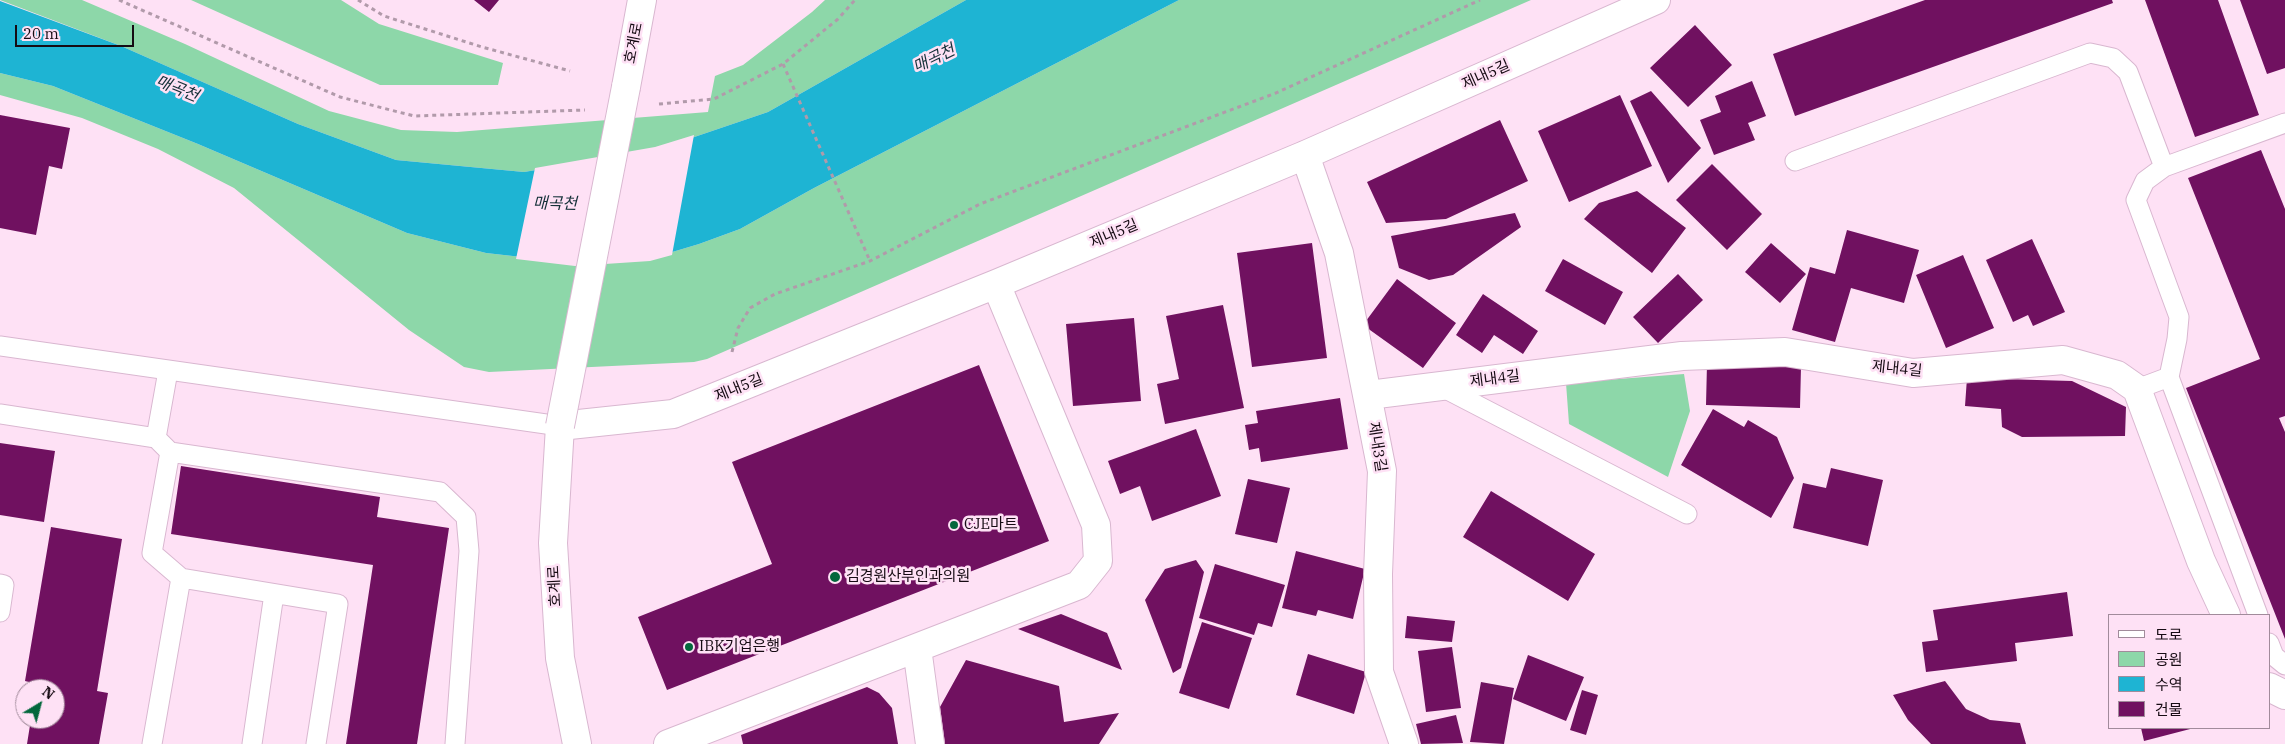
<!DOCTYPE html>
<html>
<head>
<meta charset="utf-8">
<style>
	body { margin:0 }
	#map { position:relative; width:2285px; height:744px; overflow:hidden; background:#fee1f5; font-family:"IBM Plex Serif","Noto Sans KR",serif }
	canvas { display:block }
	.legend { position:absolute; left:2108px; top:614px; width:162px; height:115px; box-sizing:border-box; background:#fee1f5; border:1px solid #a18b9b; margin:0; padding:6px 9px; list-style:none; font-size:15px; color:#160b13 }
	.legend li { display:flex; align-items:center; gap:10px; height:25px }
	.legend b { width:25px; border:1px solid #a18b9b }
	.north { position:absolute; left:15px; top:679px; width:50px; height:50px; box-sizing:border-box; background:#fee1f5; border:1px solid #a18b9b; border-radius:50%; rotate:37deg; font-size:14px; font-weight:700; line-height:20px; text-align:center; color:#160b13 }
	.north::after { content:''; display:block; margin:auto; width:18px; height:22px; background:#03673c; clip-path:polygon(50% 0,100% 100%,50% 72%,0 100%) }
	.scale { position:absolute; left:15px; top:25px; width:119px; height:22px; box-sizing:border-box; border:2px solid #160b13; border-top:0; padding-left:6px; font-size:15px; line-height:18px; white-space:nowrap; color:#160b13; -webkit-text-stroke:4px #fee1f5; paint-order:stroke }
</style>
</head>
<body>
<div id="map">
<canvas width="2285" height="744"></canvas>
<ul class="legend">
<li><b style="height:6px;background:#fff"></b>도로</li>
<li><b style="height:14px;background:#8dd7a9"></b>공원</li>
<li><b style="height:14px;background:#1eb4d3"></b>수역</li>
<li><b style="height:14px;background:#701160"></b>건물</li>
</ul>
<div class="north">N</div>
<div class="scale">20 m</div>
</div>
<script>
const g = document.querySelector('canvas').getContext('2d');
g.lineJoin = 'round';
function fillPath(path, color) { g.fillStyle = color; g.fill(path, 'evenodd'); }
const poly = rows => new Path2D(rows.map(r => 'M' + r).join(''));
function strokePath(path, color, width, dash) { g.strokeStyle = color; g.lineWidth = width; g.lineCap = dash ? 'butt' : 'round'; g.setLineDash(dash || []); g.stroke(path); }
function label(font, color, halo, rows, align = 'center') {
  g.font = font + ' "IBM Plex Serif","Noto Sans KR",serif'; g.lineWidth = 5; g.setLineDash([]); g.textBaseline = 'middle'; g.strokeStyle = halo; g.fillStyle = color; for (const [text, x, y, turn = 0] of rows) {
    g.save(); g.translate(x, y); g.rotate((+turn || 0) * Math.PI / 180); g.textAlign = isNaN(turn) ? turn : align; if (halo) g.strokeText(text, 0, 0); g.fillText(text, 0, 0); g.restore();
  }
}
fillPath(poly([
	[0,0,82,0,185,44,329,111,401,130,457,132,708,112,715,76,743,65,812,12,825,0,966,0,768,112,656,150,524,172,396,160,298,124,121,46],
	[191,0,341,0,379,24,503,63,498,85,380,85],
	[1179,0,1531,0,707,359,694,362,489,372,464,367,409,330,234,188,158,149,82,118,0,95,0,73,53,86,198,144,407,233,486,253,575,263,649,259,699,244,740,229,814,188],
	[1684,374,1690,411,1668,477,1569,424,1566,383]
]), '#8dd7a9');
fillPath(poly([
	[966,0,1179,0,814,188,740,229,699,244,649,259,575,263,486,253,407,233,198,144,53,86,0,73,0,1,121,46,298,124,396,160,524,172,656,150,768,112]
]), '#1eb4d3');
fillPath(poly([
	[694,135,672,255,650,261,575,266,516,259,535,168,655,147]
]), '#fee1f5');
fillPath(poly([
	[474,0,499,0,489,12],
	[1925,0,2112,0,2113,3,1795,116,1773,54],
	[2145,0,2218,0,2259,115,2195,137],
	[2240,0,2285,0,2285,68,2267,74],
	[1695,25,1732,65,1688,107,1650,68],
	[1752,81,1766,116,1748,123,1755,140,1714,155,1700,120,1721,112,1715,96],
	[1651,91,1701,148,1668,183,1630,101],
	[1620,95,1652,166,1569,202,1538,131],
	[0,115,70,128,62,169,49,166,36,235,0,228],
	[1500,120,1528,181,1446,219,1386,223,1367,182],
	[2261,150,2285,209,2285,416,2279,418,2285,432,2285,639,2186,388,2260,359,2188,178],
	[1712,164,1762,214,1727,250,1676,200],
	[1637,191,1686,228,1652,273,1584,219,1599,203],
	[1515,213,1521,227,1453,275,1429,280,1399,268,1391,236],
	[1847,230,1919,250,1904,303,1851,288,1835,342,1792,330,1810,267,1835,274],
	[2032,239,2065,312,2033,326,2028,315,2013,322,1986,260],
	[1312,243,1327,358,1252,367,1237,253],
	[1771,243,1806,274,1780,303,1745,272],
	[1963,255,1994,328,1946,348,1916,275],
	[1563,259,1623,292,1605,325,1545,291],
	[1678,274,1703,300,1658,343,1633,317],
	[1397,279,1456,323,1423,368,1363,325],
	[1483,294,1538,331,1523,354,1494,335,1482,353,1456,335],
	[1223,305,1244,408,1165,424,1157,384,1179,379,1166,316],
	[1134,318,1141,401,1073,406,1066,324],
	[1707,364,1801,367,1800,408,1706,405],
	[979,365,1049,541,667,690,638,617,772,564,732,462],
	[1967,378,2072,381,2126,407,2125,436,2022,437,2002,427,2001,409,1965,406],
	[1340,398,1348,449,1261,462,1259,448,1249,450,1245,425,1258,423,1256,411],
	[1713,409,1744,427,1748,420,1777,437,1794,478,1771,518,1681,465],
	[1196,429,1221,496,1152,521,1140,486,1120,494,1108,461],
	[0,443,55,451,44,522,0,515],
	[181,466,380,497,377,517,449,528,417,744,346,744,373,565,171,534],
	[1831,468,1883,480,1868,546,1793,528,1803,483,1826,488],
	[1248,479,1290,488,1277,543,1235,534],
	[1491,491,1595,554,1568,601,1463,537],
	[51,527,122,539,97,691,108,693,99,744,27,744,31,719,55,719,55,689,36,689,37,684,25,681],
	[1296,551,1365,569,1353,619,1318,610,1316,616,1282,608],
	[1196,560,1204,572,1181,668,1173,673,1145,600,1165,569],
	[1215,564,1285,585,1272,627,1258,623,1254,635,1199,618],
	[2067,592,2073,636,2015,643,2017,661,1926,672,1922,642,1938,640,1933,610],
	[1061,614,1107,633,1122,670,1018,629],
	[1407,616,1455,621,1452,642,1405,638],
	[1202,622,1252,638,1229,709,1179,693],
	[1452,647,1461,708,1426,712,1418,651],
	[1308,654,1366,672,1354,714,1296,695],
	[1528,655,1584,677,1566,721,1513,699],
	[966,660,1059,686,1064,722,1119,713,1099,744,945,744,940,707],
	[1945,681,1966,709,1990,720,2020,723,2026,744,1931,744,1908,720,1893,695],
	[1481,682,1514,688,1504,744,1470,742],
	[867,687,879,693,892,708,898,744,743,744,741,735],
	[1582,690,1598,695,1586,735,1570,730],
	[1456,715,1463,743,1421,744,1416,724],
	[2141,728,2194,728,2144,741]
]), '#701160');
const service = poly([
	[1795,161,2090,53,2113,58,2128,72,2164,167],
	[0,346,560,426],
	[1440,386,1687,514],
	[2137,389,2169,377],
	[0,414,156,438,168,371],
	[156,438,170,452,440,492,466,517,469,551,455,744],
	[170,452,152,553,181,578,338,604,316,744],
	[0,584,4,585,0,612],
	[2258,615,2169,377,2177,339,2179,317,2136,200,2145,181,2164,167,2285,123],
	[2269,643,2274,656,2285,665],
	[152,744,181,578],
	[252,744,274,594]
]);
const minor = poly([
	[1305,155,1339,253,1382,471,1378,574,1379,672,1404,744],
	[1369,395,1682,356,1785,352,1913,373,2063,360,2117,375,2137,389,2201,561,2226,615],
	[560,426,673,414,996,284,1305,155,1656,0],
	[917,648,930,744],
	[2269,687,2285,695],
	[668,744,1079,585,1098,561,1096,525,996,284]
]);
const tertiary = poly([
	[626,87,642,0],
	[560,426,553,543,560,658,577,744]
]);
strokePath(service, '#d9b7d0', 21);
strokePath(minor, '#d9b7d0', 30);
strokePath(tertiary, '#d9b7d0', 30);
strokePath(poly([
	[119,0,340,97,414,116,585,110],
	[358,0,384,16,482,47,570,71],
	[783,64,870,261],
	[659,104,714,99,783,64,838,19,855,0],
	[732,352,738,328,750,308,775,294,870,261,980,204,1276,93,1480,0]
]), '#b19aaa', 3, [4, 4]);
strokePath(service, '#fff', 19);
strokePath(minor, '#fff', 28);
strokePath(tertiary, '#fff', 28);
const tertiaryBridge = poly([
	[560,426,626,87]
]);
strokePath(tertiaryBridge, '#d9b7d0', 30, []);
strokePath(tertiaryBridge, '#fff', 28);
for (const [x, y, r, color] of [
	[954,525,5,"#03673c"],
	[835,577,6,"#03673c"],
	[689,647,5,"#03673c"]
]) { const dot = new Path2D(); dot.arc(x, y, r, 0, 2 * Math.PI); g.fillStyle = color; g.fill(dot); strokePath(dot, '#fee1f5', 2); }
label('15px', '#160b13', '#fee1f5', [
	["호계로",634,43,-79],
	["제내5길",1486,75,-24],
	["제내5길",1114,234,-23],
	["제내4길",1897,369,6],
	["제내4길",1495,379,-7],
	["제내5길",739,388,-22],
	["제내3길",1377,447,81],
	["호계로",555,586,-93]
]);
label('15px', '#160b13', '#fee1f5', [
	["CJE마트",964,525],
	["김경원산부인과의원",846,577],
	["IBK기업은행",699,647]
], 'left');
label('italic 16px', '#143038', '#fee1f5', [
	["매곡천",934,59,-26],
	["매곡천",177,89,22],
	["매곡천",555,204,1]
]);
</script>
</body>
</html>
